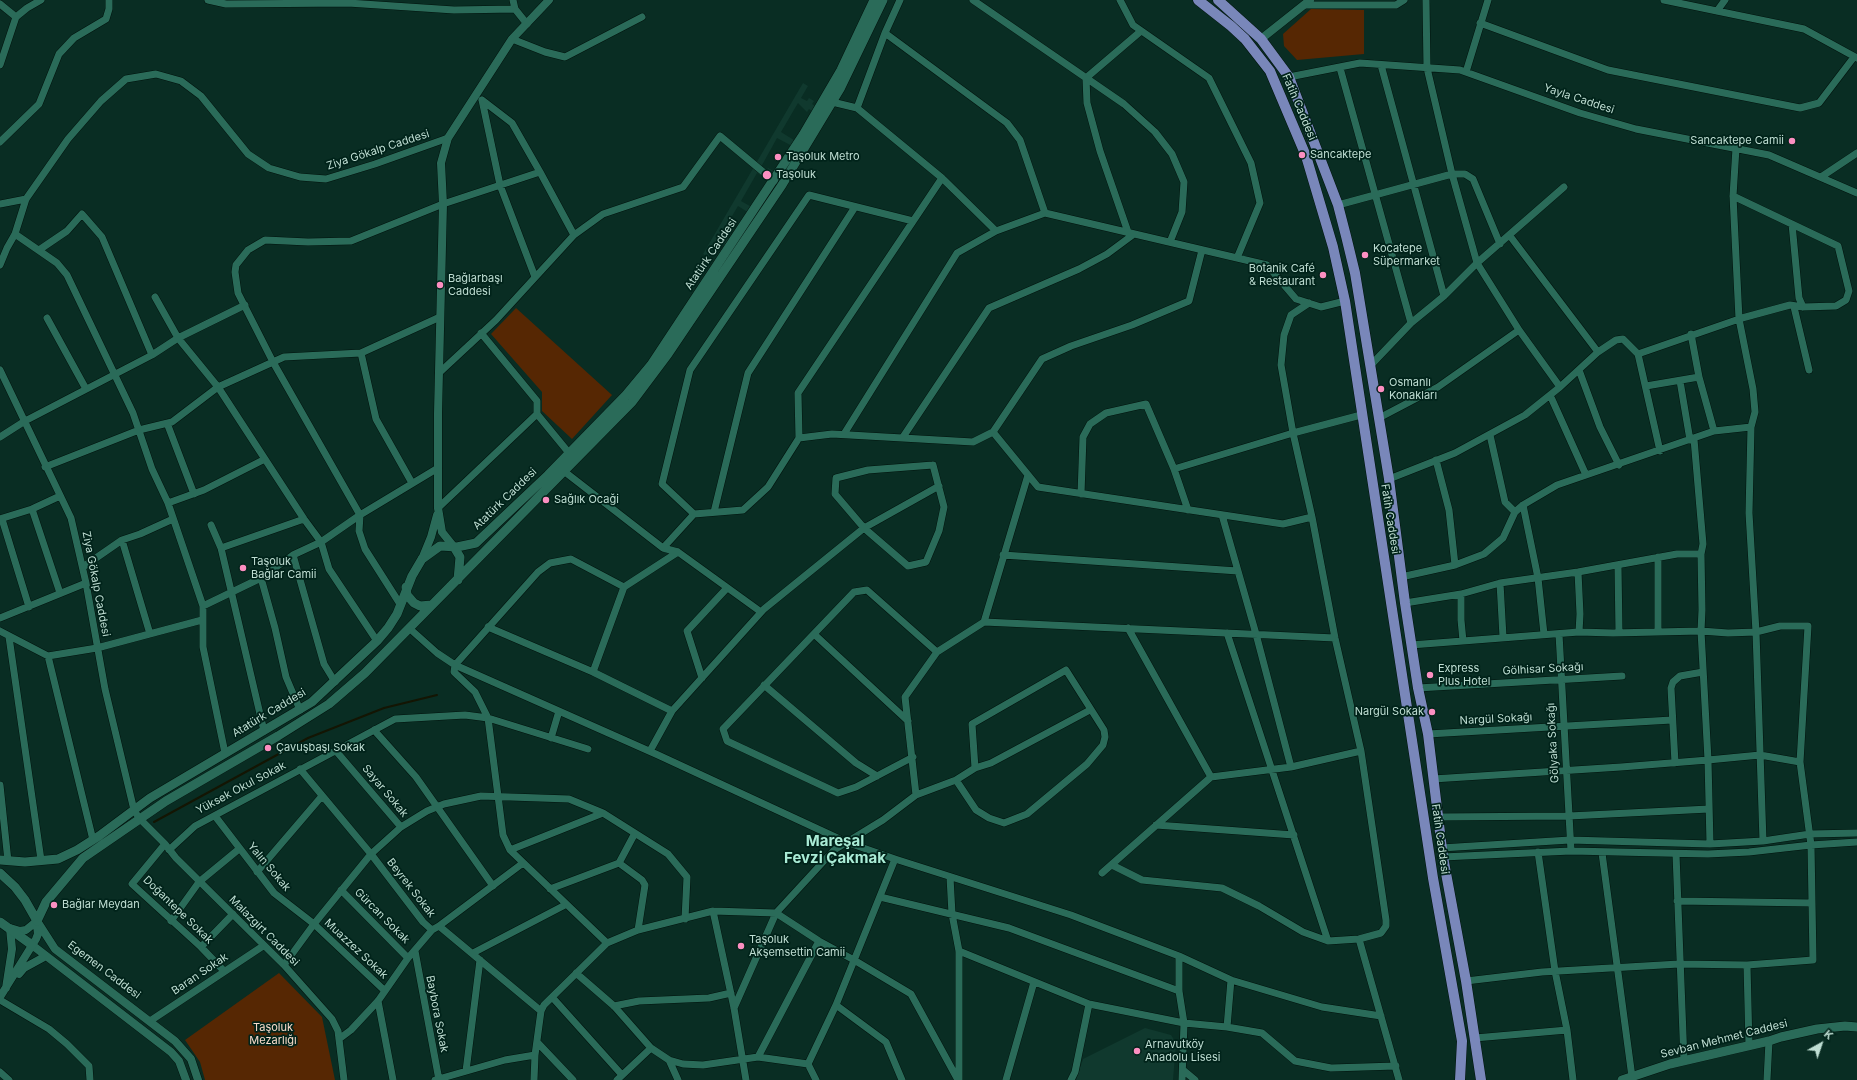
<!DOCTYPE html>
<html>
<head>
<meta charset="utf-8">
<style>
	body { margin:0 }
	#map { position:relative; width:1857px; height:1080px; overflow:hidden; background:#092d23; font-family:Inter,sans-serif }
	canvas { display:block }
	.north { position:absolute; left:1801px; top:1024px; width:40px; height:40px; -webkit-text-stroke:3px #00231a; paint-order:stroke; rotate:40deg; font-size:11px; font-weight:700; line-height:16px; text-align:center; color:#bfded3 }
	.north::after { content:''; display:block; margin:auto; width:14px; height:18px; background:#bfded3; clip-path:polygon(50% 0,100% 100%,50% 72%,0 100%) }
</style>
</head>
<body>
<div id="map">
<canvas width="1857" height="1080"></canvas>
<div class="north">K</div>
</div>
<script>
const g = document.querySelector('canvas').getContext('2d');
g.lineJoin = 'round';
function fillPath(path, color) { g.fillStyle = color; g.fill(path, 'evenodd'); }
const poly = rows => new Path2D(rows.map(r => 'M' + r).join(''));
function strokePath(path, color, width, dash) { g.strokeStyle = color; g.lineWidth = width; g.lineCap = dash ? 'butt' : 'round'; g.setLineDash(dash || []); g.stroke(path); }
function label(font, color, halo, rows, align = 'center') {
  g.font = font + ' Inter,sans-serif'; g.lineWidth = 3.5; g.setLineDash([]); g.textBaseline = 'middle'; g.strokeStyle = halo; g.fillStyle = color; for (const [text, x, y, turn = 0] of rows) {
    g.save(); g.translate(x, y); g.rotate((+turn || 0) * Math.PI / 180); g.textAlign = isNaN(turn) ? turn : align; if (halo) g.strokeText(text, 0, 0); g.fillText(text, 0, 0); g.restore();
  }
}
fillPath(poly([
	[803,83,808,86,801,98,807,101,809,98,814,101,812,104,817,107,829,99,729,270,734,250,730,247,727,251,723,248,724,245,718,241,708,257,703,254],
	[798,103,807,112,809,109,814,113,797,142,781,132],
	[777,138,794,147,777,176,772,173,773,171,768,168,767,170,761,167],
	[757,173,767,180,768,179,757,210,741,201],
	[738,206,754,216,737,245,733,242,734,240,721,235],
	[1145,1028,1171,1035,1176,1043,1173,1080,1076,1080,1083,1059]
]), '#10392e');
fillPath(poly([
	[1311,9,1364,10,1364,54,1297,60,1284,46,1283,34],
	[516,308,612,395,572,439,542,411,542,392,491,334],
	[279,973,322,1017,335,1080,205,1080,200,1062,185,1040]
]), '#562703');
strokePath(poly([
	[154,822,308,738,384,708,437,695]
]), '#141503', 2);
const minor = poly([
	[208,0,226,4,348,3,454,10,515,9],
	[513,0,515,9,527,24],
	[973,0,1124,104,1155,132,1172,154,1184,182,1182,212,1170,242],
	[1120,0,1133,25,1209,78,1251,163,1260,203,1237,258],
	[1426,0,1427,68,1452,174,1477,263,1519,330,1560,387],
	[1664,0,1804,29,1857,58],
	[0,4,16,17],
	[1305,5,1396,5,1404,0],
	[1717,11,1725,0],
	[1480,23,1608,70,1800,108,1819,103,1854,57],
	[885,33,1007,123,1020,140,1045,213],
	[512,39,545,52,565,57,642,17],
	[0,65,16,17,27,8,41,0],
	[1381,65,1444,296],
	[1340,68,1411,323],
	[1466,72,1488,0],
	[1289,77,1360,63,1460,70,1580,113,1636,129,1769,155,1857,193],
	[828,99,832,102,857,108,942,178,996,231,1045,213,1267,265,1296,299,1321,307,1345,301],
	[482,100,500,185,535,277],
	[482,100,512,123,540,172,574,235],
	[857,108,885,33,900,0],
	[0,142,39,104,59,54,74,38,106,19,109,9,109,0],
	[1736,148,1733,196,1739,319,1753,389,1755,412,1751,427,1749,513,1756,632,1763,841],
	[1821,177,1857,153],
	[0,204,26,199],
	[1338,205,1452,174,1465,174,1473,179,1500,244],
	[913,221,809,195,690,370,662,484,694,514,743,510,768,487,799,438,832,434,973,442,993,432,1038,487,1283,524,1312,517],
	[1792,224,1799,298,1803,307],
	[1128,232,1100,151,1087,103,1086,78,1141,31],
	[15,234,57,263,67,275,133,413,152,469,168,503,203,606,203,647,225,753],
	[1510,236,1598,352],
	[39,250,67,231,82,214,102,237,152,355],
	[0,265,7,248,15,234,26,199,68,139,101,101,126,79,156,74,181,81,201,96,248,154,269,168,300,177,326,179,375,164,448,138],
	[155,297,178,338,218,387,304,519,321,542,329,569,377,641],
	[1794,307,1809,370],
	[47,318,86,389],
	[481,333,537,401,537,414,569,453],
	[1691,334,1699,377,1714,431],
	[361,353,376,419,412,483],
	[1638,354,1660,451],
	[1370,366,1411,323,1444,296,1477,263,1564,187],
	[0,370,71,518,86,583,105,689,134,810,139,818,165,844,176,858,284,965,332,1019,338,1031,344,1080],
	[1579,370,1600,427,1619,465],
	[439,373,496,320,574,235,603,214,683,187,720,136,774,181],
	[1680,381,1690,440],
	[1646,386,1699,377],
	[1550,395,1586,475],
	[1379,418,1438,387,1519,330],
	[167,423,194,494],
	[993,432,1042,359,1071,346,1132,325,1189,301,1202,250],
	[844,434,957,253,996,231],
	[1490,435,1505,502,1515,512],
	[0,437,25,421,152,355,178,338,245,305],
	[903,437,989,308,1079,269,1107,254,1134,234],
	[799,438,798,393,942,178],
	[1694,439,1703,544,1701,554],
	[1436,460,1449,510,1455,565],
	[933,465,944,507,939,531,926,562,908,566,864,528,835,494,836,478,868,470,933,465],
	[45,467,139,430,172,422,218,387,284,357,361,353,440,317],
	[1174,469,1293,433,1361,415],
	[565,472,663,548,678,552,761,612],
	[1389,479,1455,453,1525,415,1560,387,1598,352,1616,340,1623,339,1638,354,1742,318,1790,305,1803,307,1836,306,1846,300,1849,291,1838,246,1733,196],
	[1081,494,1083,437,1090,424,1106,413,1146,404,1174,469,1188,510],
	[168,503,204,490,265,459],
	[1523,505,1538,578,1544,634],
	[438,508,537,414],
	[32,509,60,593],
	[714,512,748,373,855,207],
	[1222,515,1256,634,1291,767],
	[0,519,32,509,60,496],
	[2,519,29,607],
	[211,525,221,548,264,731],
	[122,540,150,634],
	[221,548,304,519],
	[663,548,694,514],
	[293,555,324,664,335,682],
	[1003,555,1238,571],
	[1618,565,1619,633],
	[83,567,122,540,140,534,173,519],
	[1578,572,1580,614,1579,632],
	[1401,577,1455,565,1484,554,1503,538,1515,512,1523,505,1557,485,1714,431,1751,427],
	[261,578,275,628,286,677,300,710],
	[1500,583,1503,637],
	[1461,594,1461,620,1463,641],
	[1405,603,1461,594,1500,583,1578,572,1677,554,1701,554,1702,610,1701,631,1708,760,1760,755,1800,762,1811,845,1813,960,1747,965,1679,964,1542,972,1466,981],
	[400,604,365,549,359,531,360,515,273,362,238,293,235,272,236,265,248,250,265,240,308,242,351,241,443,204,540,172],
	[203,606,261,578,293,555,321,542,360,515,438,468],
	[0,618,86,583],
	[984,622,1335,638],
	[488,627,593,672,672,711],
	[409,628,437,653,455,665,658,755,846,842,895,859,1071,915,1179,956,1231,980,1322,1007,1381,1016],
	[1128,628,1211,777,1291,767,1361,751],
	[0,631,48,656,97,648,202,620],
	[1658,631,1658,557],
	[1227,633,1328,941],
	[814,634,908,721],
	[1559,634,1571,851],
	[9,637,41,860],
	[1411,645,1579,632,1613,633,1701,631,1728,633,1756,632,1780,626,1808,626,1800,762],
	[48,656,93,840],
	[593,672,624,587,678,552],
	[702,678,687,631,727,588],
	[764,685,856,763,877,776],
	[1418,688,1622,676],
	[374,730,416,777,493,886],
	[1428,734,1672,720],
	[551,738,559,711],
	[336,751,401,827],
	[650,751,672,711,764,609,864,528,939,486],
	[913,757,856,787,838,793,727,741,723,729,854,592,867,590,937,652],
	[1675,763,1671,688,1673,682,1680,676,1703,672],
	[300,769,371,854,423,922,432,930,439,926,541,1011],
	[1433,779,1621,767,1708,760,1710,844],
	[956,780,976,810,989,818,1004,823,1027,814,1087,764,1103,745,1105,737,1104,730,1066,670,972,724,975,768],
	[0,785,8,861],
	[916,795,905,697,937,652,984,622,1028,475],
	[215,816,274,893,314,924,384,990],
	[1437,817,1569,816,1709,809],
	[1156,825,1294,835],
	[165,844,132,884,201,947,224,971],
	[1441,848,1570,840,1710,844,1763,841,1810,834,1857,833],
	[169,850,195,826,395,719,465,715,488,718,588,749],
	[510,850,603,813],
	[1538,852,1555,971,1567,1030,1573,1080],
	[1602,853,1632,1077],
	[1676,854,1684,1061],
	[1443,857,1571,851,1708,854,1749,852,1811,845,1857,842],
	[619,863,642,880,645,885,638,930],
	[1112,865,1142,880,1222,888,1259,906,1303,932,1328,941,1359,939,1381,933,1386,926,1386,920,1361,751,1335,638,1312,517,1293,433,1281,365,1284,335,1291,315,1309,303],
	[257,872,322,796],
	[1102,873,1211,777],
	[950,877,952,914,959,951,959,1080],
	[550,889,619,863,635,833],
	[341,890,408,958],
	[880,897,1009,928,1179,991],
	[1677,901,1812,903],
	[713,911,734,1008,746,1080],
	[171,921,199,882,239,849],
	[439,926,523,863],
	[1359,939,1399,1080],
	[607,943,510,850,503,835,488,718,475,692,454,672,455,665,538,572,550,563,571,559,624,587],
	[201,947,233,914],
	[415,951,439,1080],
	[959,951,1089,1004,1184,1023,1227,1027,1262,1033,1295,1061,1331,1068,1396,1066],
	[473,953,565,905],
	[1179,956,1179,991,1184,1023,1182,1080],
	[284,965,314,924,371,854,401,827,427,811,444,804,481,796,569,799,603,813,668,854,687,877,685,919],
	[1747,965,1749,1045],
	[576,973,614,1006,651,1048,669,1060,683,1064,703,1065,758,1057,808,1064,816,1080],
	[552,997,622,1075],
	[0,1000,49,1029,67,1044,89,1066,90,1080],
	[378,1001,393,1080],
	[836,1005,886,1042,902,1080],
	[614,1006,639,1001,709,998,731,993],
	[734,1008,776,913,834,850,883,820,916,795,956,780,975,768,991,763,1090,710],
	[150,1021,263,946],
	[1227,1027,1231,980],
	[1475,1038,1567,1030],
	[339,1039,351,1030,378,1001,408,958,432,930],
	[537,1042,573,1080],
	[758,1057,819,941],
	[669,1060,678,1080],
	[808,1064,836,1005,895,859],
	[1183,1070,1195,1080],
	[466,1071,480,960],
	[0,1072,9,1080],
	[435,1080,505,1060,535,1055],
	[534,1080,535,1055,541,1011,544,1005,607,943,638,930,713,911,776,913,819,941,854,960,911,994,958,1080],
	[617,1080,651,1048],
	[1006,1080,1034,982],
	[1071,1080,1075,1072,1089,1004],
	[1767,1080,1769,1041]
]);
const tertiary = poly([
	[1261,39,1310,0],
	[454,547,442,532,438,508,438,413,443,204,441,163,448,138,512,39,549,0],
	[422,559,431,537,437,515],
	[37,921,55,949,175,1041,191,1059,198,1080],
	[32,945,171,1052,179,1061,186,1080],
	[19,974,24,968,46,956],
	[6,988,12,949,10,928,20,931,26,930,37,921],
	[0,997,36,939,38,934,37,925]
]);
const secondary = poly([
	[454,547,460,557,458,580],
	[406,587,407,595,414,603,420,606,432,605],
	[0,860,25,862,58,859,77,850,99,836,150,798,312,702,377,641,388,628,397,614,412,576,422,559,440,546,457,547,476,543,548,475,626,395,651,365,803,135,841,70,874,0],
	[0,873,15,887,25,900,37,921],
	[37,921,46,902,83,858,166,801,278,736,329,704,365,673,632,402,668,354,782,185,840,89,883,0],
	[0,922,32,945],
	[1622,1080,1670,1064,1769,1041,1781,1037,1817,1029,1845,1026,1857,1027]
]);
const primary = poly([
	[1198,0,1231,26,1245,39,1270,71,1306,156,1333,247,1345,301,1433,878,1462,1041,1460,1080],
	[1218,0,1261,39,1289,77,1338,205,1346,236,1355,273,1389,479,1405,603,1418,688,1428,734,1443,857,1466,981,1481,1080]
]);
strokePath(minor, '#01130d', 8);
strokePath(tertiary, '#01130d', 9);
strokePath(secondary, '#01130d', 10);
strokePath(primary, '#01130d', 11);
strokePath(minor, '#2a6b59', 7);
strokePath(tertiary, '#2a6b59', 8);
strokePath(secondary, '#2a6b59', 9);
strokePath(primary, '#7987ba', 10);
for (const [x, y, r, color] of [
	[1792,141,4,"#fc8fc1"],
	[1302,155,4,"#fc8fc1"],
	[778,157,4,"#fc8fc1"],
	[767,175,5,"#fc8fc1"],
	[1365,255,4,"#fc8fc1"],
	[1323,275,4,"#fc8fc1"],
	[440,285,4,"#fc8fc1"],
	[1381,389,4,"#fc8fc1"],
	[546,500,4,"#fc8fc1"],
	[243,568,4,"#fc8fc1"],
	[1430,675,4,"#fc8fc1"],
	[1432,712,4,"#fc8fc1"],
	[268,748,4,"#fc8fc1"],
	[54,905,4,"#fc8fc1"],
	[741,946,4,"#fc8fc1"],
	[1137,1051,4,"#fc8fc1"]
]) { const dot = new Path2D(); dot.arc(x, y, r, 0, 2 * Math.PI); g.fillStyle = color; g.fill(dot); strokePath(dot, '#00231a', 1.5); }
label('11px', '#bfded3', '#00231a', [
	["Yayla Caddesi",1579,99,18],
	["Fatih Caddesi",1299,107,67],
	["Ziya Gökalp Caddesi",378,150,-18],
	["Atatürk Caddesi",711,254,-56],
	["Atatürk Caddesi",505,499,-44],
	["Fatih Caddesi",1390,519,81],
	["Ziya Gökalp Caddesi",96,584,79],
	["Gölhisar Sokağı",1543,669,-3],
	["Atatürk Caddesi",269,713,-31],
	["Nargül Sokağı",1496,719,-3],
	["Gölyaka Sokağı",1553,743,-93],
	["Yüksek Okul Sokak",241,788,-28],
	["Sayar Sokak",385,791,50],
	["Fatih Caddesi",1440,839,82],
	["Yalın Sokak",269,867,50],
	["Beyrek Sokak",411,888,52],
	["Doğantepe Sokak",178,910,44],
	["Gürcan Sokak",382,916,45],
	["Malazgirt Caddesi",264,931,45],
	["Muazzez Sokak",356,949,43],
	["Egemen Caddesi",104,970,37],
	["Baran Sokak",200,974,-34],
	["Baybora Sokak",437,1014,79],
	["Sevban Mehmet Caddesi",1724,1039,-14]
]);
label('11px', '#bfded3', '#00231a', [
	["Sancaktepe Camii",1784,141,"right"],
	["Sancaktepe",1310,155],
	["Taşoluk Metro",786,157],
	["Taşoluk",776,175],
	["Kocatepe",1373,249],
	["Süpermarket",1373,262],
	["Botanik Café",1315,269,"right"],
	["& Restaurant",1315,282,"right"],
	["Bağlarbaşı",448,279],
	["Caddesi",448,292],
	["Osmanlı",1389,383],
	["Konakları",1389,396],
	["Sağlık Ocaği",554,500],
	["Taşoluk",251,562],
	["Bağlar Camii",251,575],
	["Express",1438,669],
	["Plus Hotel",1438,682],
	["Nargül Sokak",1424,712,"right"],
	["Çavuşbaşı Sokak",276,748],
	["Bağlar Meydan",62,905],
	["Taşoluk",749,940],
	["Akşemsettin Camii",749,953],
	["Arnavutköy",1145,1045],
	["Anadolu Lisesi",1145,1058]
], 'left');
label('11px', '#f9dccb', '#00231a', [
	["Taşoluk",273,1028],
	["Mezarlığı",273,1041]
]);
label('bold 15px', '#aaecd6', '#00231a', [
	["Mareşal",835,841],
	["Fevzi Çakmak",835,858]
]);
</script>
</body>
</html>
